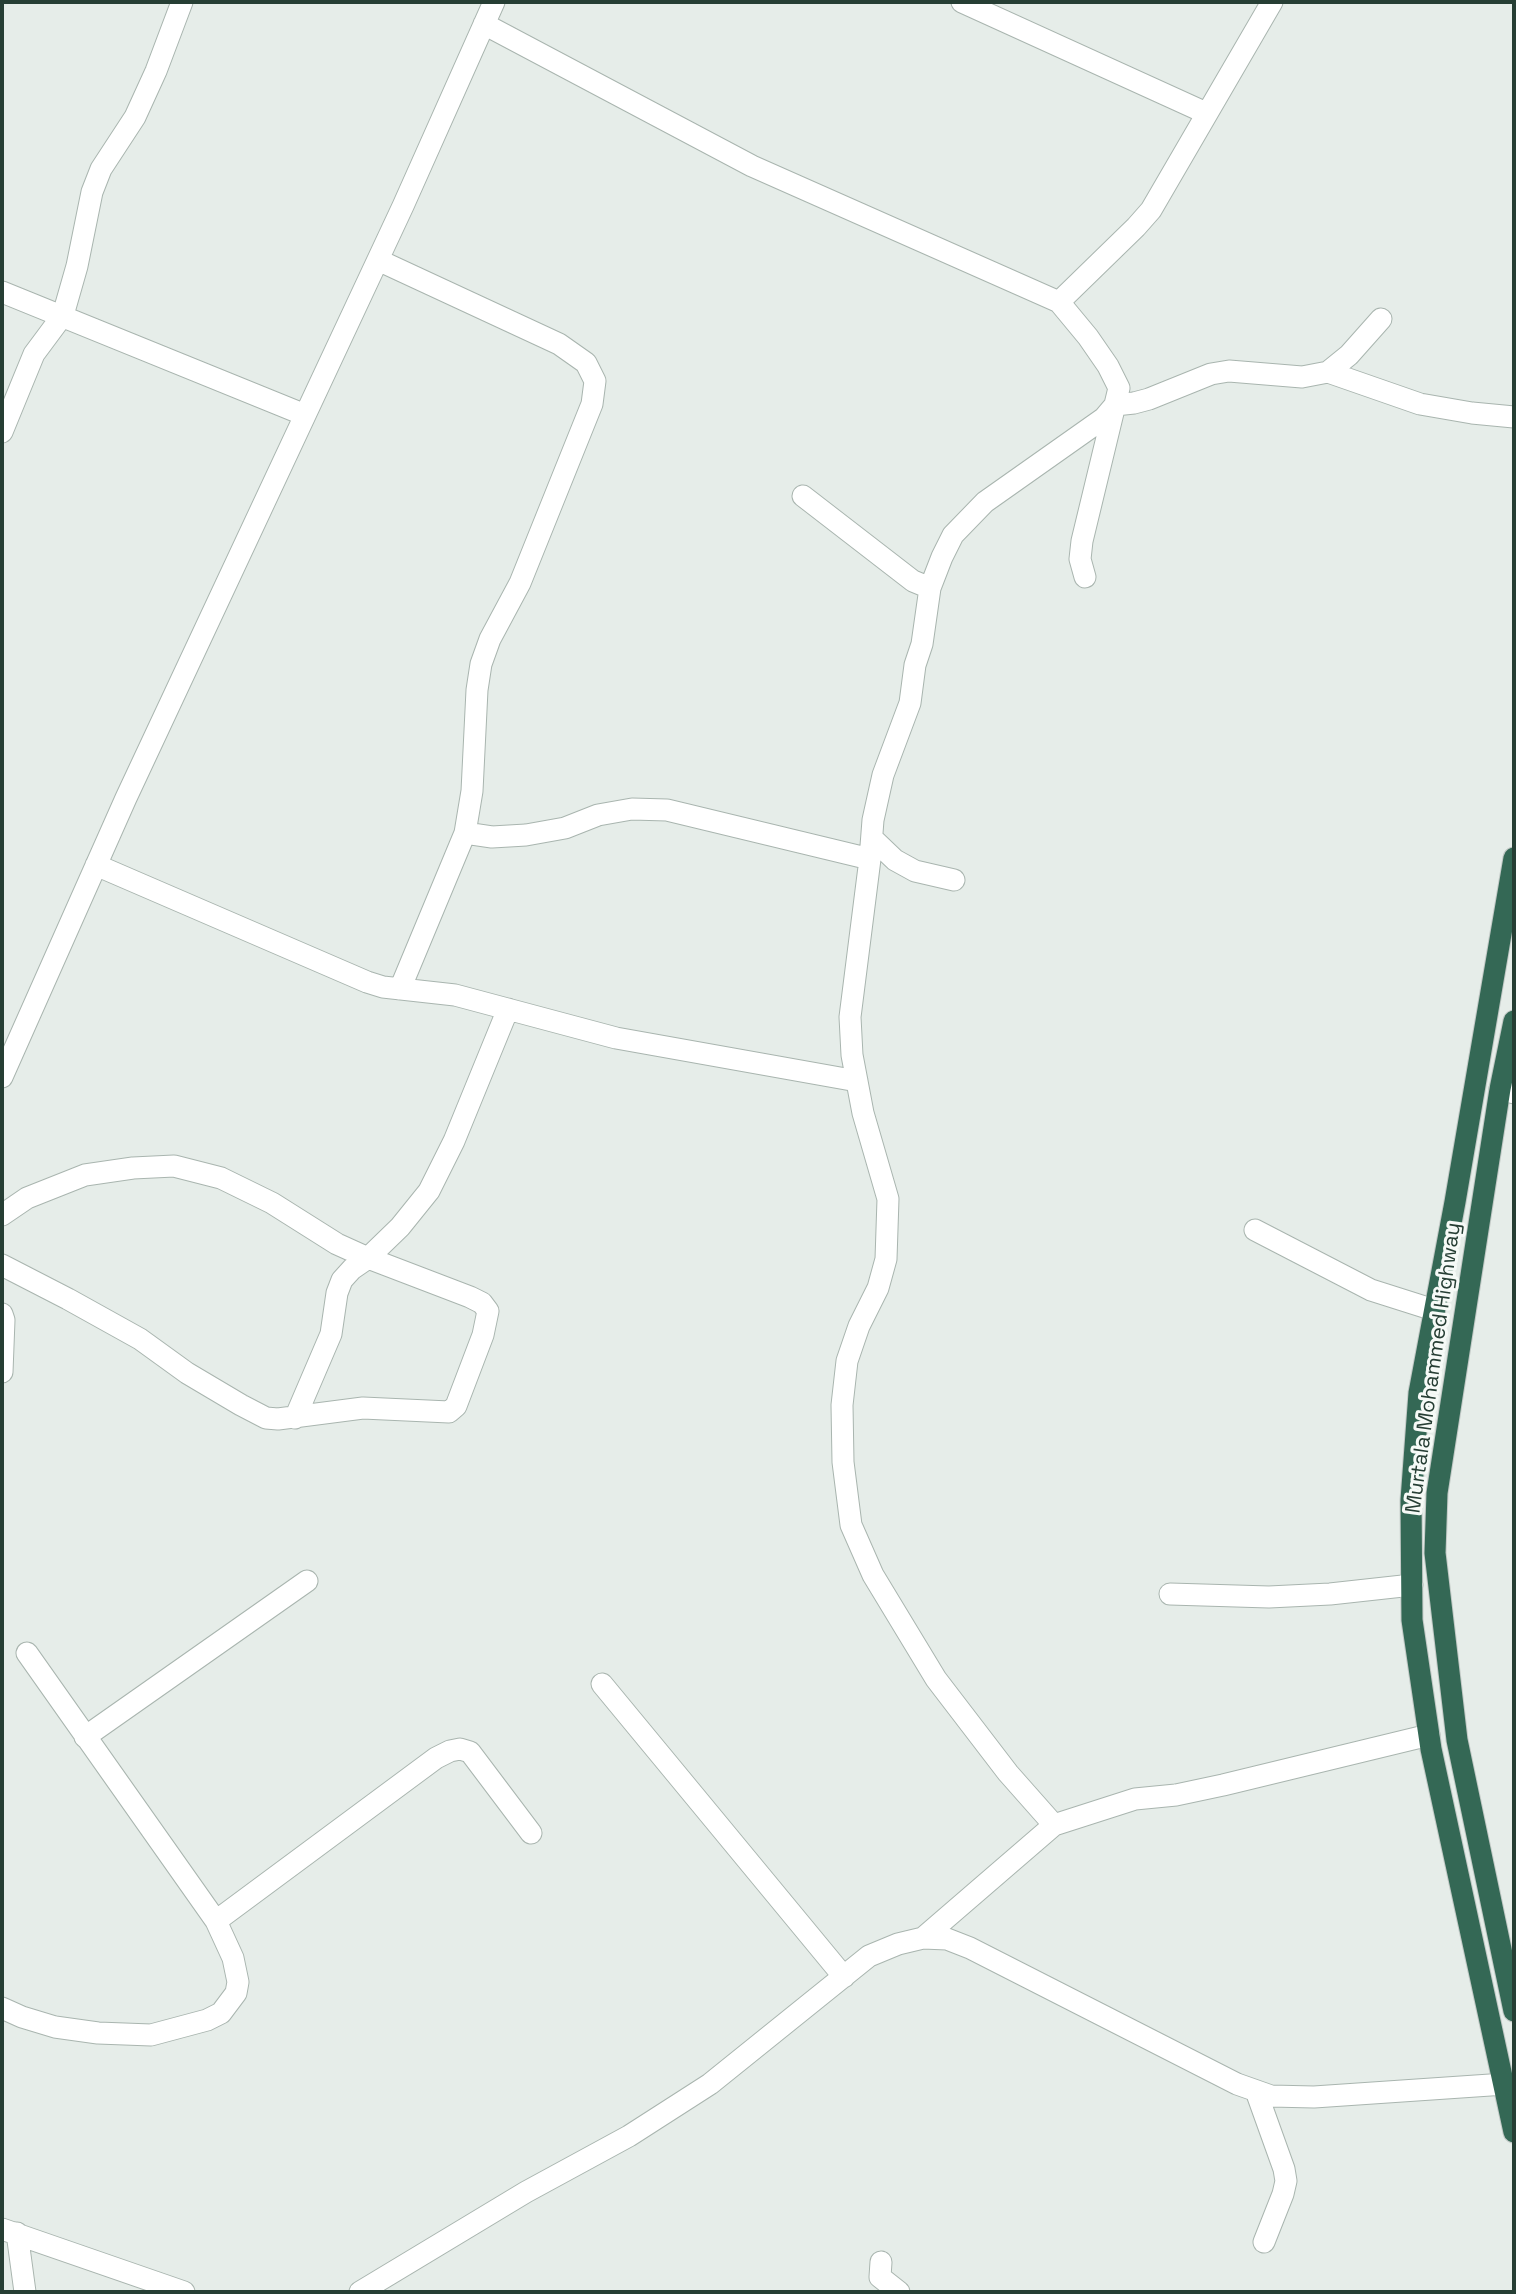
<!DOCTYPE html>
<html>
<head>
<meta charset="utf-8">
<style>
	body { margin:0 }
	#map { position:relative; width:1516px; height:2294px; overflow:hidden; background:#e6ede9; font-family:"Space Grotesk",sans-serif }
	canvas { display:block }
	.frame { position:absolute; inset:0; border:4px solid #263e34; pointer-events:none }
</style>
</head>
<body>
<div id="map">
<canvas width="1516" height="2294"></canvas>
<div class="frame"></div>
</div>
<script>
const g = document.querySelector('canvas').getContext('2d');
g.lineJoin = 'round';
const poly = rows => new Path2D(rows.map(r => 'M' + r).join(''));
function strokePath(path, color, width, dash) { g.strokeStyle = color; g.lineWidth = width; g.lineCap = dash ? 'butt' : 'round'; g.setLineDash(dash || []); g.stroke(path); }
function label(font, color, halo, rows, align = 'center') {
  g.font = font + ' "Space Grotesk",sans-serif'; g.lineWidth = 6; g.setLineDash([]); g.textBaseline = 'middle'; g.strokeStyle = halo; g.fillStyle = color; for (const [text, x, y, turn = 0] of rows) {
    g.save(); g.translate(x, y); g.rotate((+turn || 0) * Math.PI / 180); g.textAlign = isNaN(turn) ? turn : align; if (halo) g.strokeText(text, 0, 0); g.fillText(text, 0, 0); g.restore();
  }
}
const minor = poly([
	[962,2,1206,113],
	[484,24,752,166,1059,302,1088,337,1108,366,1119,388,1082,541,1080,559,1085,577],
	[378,260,559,344,586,363,595,381,592,404,520,583,490,639,481,664,477,690,472,791,465,833,400,989],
	[2,292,305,415],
	[1059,302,1136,227,1151,210,1272,2],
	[1328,372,1420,404,1472,413,1514,417],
	[2,432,34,354,63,315,77,266,92,192,101,169,135,117,156,71,182,2],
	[803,496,913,581,930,588,942,557,953,535,985,502,1104,418,1115,405,1134,403,1149,399,1211,374,1229,371,1302,377,1328,372,1349,355,1381,319],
	[930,588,922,644,915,665,910,703,883,775,873,820,870,859,850,1017,852,1055,863,1113,888,1199,886,1259,878,1288,859,1326,847,1361,842,1405,843,1462,851,1525,873,1575,936,1679,1008,1773,1054,1825],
	[465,833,492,837,526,835,565,828,598,815,632,809,667,810,870,859],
	[872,838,895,860,915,871,954,880],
	[96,865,367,982,383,987,455,995,616,1038,857,1081],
	[2,1077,126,798,403,206,494,2],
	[1500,1089,1514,1093],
	[2,1215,27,1198,85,1175,133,1168,174,1166,221,1178,272,1203,337,1244,368,1258,470,1297,482,1303,488,1311,483,1335,456,1406,449,1412,363,1408,278,1419,266,1418,241,1405,187,1373,140,1339,68,1299,2,1265],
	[1255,1230,1371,1290,1434,1310],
	[2,1314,4,1320,2,1372],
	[295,1418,331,1334,337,1293,342,1280,352,1269,368,1258,400,1227,429,1191,454,1141,508,1009],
	[1170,1594,1269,1597,1330,1594,1412,1585],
	[602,1684,844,1977],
	[85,1737,307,1581],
	[216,1921,436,1758,450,1751,460,1749,470,1752,531,1833],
	[923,1938,1054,1825,1135,1799,1176,1795,1223,1785,1429,1735],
	[2,2008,22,2017,55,2027,98,2033,151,2035,207,2020,221,2013,236,1993,238,1982,233,1958,216,1921,27,1653],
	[1256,2091,1284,2169,1286,2181,1283,2194,1264,2242],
	[2,2229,184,2292],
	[17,2233,25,2292],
	[881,2262,880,2277,899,2292],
	[360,2292,526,2192,629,2136,710,2084,869,1956,898,1944,923,1938,947,1939,970,1948,1237,2084,1271,2096,1314,2097,1505,2084]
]);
const highway = poly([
	[1514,858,1455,1202,1419,1393,1411,1500,1412,1620,1431,1749,1514,2132],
	[1514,1021,1500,1089,1437,1493,1435,1553,1457,1740,1514,2011]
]);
strokePath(minor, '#a9b5af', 23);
strokePath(highway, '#c2c9c6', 23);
strokePath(minor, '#fff', 21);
strokePath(highway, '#346855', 21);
label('21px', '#263e34', '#f6faf7', [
	["Murtala Mohammed Highway",1434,1368,-82]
]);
</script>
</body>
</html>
